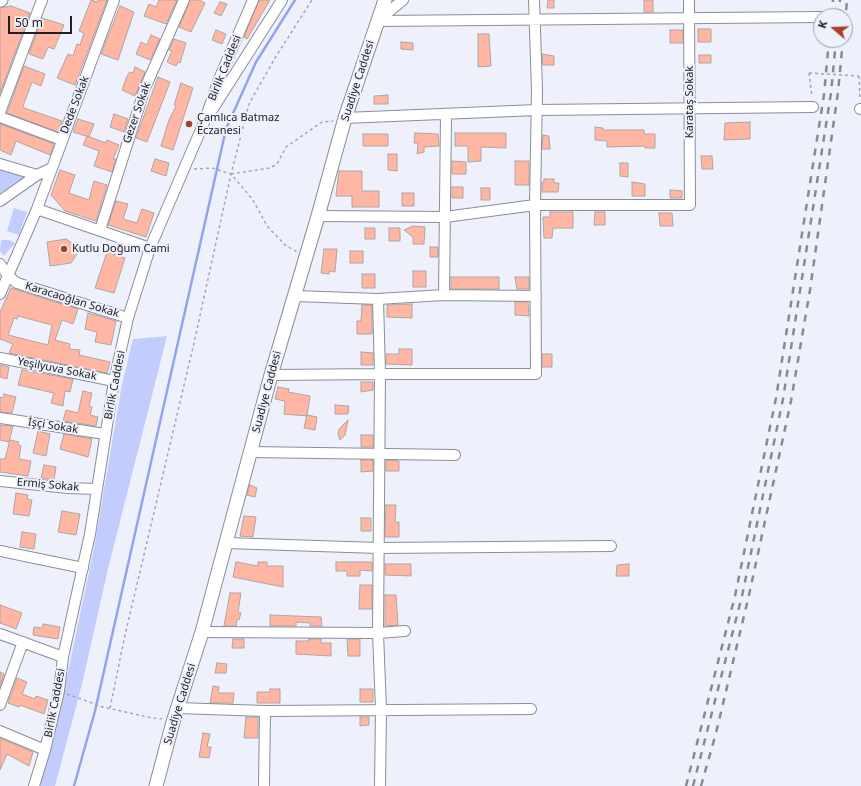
<!DOCTYPE html>
<html>
<head>
<meta charset="utf-8">
<style>
	body { margin:0 }
	#map { position:relative; width:861px; height:786px; overflow:hidden; background:#eef1fc; font-family:"Noto Sans",sans-serif }
	canvas { display:block }
	.north { position:absolute; left:813px; top:8px; width:40px; height:40px; box-sizing:border-box; background:#eef1fc; border:1px solid #9c9da6; border-radius:50%; rotate:289deg; font-size:11px; font-weight:700; line-height:16px; text-align:center; color:#202024 }
	.north::after { content:''; display:block; margin:auto; width:14px; height:18px; background:#a94025; clip-path:polygon(50% 0,100% 100%,50% 72%,0 100%) }
	.scale { position:absolute; left:8px; top:16px; width:64px; height:18px; box-sizing:border-box; border:2px solid #202024; border-top:0; padding-left:5px; font-size:12px; line-height:14px; white-space:nowrap; color:#202024; -webkit-text-stroke:3px #eef1fc; paint-order:stroke }
</style>
</head>
<body>
<div id="map">
<canvas width="861" height="786"></canvas>
<div class="north">K</div>
<div class="scale">50 m</div>
</div>
<script>
const g = document.querySelector('canvas').getContext('2d');
g.lineJoin = 'round';
function fillPath(path, color) { g.fillStyle = color; g.fill(path, 'evenodd'); }
const poly = rows => new Path2D(rows.map(r => 'M' + r).join(''));
function strokePath(path, color, width, dash) { g.strokeStyle = color; g.lineWidth = width; g.lineCap = dash ? 'butt' : 'round'; g.setLineDash(dash || []); g.stroke(path); }
function label(font, color, halo, rows, align = 'center') {
  g.font = font + ' "Noto Sans",sans-serif'; g.lineWidth = 4; g.setLineDash([]); g.textBaseline = 'middle'; g.strokeStyle = halo; g.fillStyle = color; for (const [text, x, y, turn = 0] of rows) {
    g.save(); g.translate(x, y); g.rotate((+turn || 0) * Math.PI / 180); g.textAlign = isNaN(turn) ? turn : align; if (halo) g.strokeText(text, 0, 0); g.fillText(text, 0, 0); g.restore();
  }
}
fillPath(poly([
	[0,167,21,173,24,177,0,194],
	[14,208,27,212,19,235,7,231],
	[1,240,9,240,15,243,4,256,0,251],
	[167,336,108,569,82,684,55,786,37,786,66,681,94,548,122,384,133,339]
]), '#c2cdfe');
strokePath(poly([
	[74,786,95,711,226,129,256,62,295,0]
]), '#95a3ef', 2.5);
const building = poly([
	[91,0,97,2,98,0,107,0,75,85,57,78,68,54,73,56,77,44,80,45,84,33,79,31,91,0],
	[159,0,177,0,166,24,144,16,149,4,156,7,159,0],
	[190,0,199,0,205,3,191,32,179,27,190,0],
	[259,0,270,0,247,39,244,37,259,0],
	[548,0,554,0,554,8,547,8,548,0],
	[644,0,653,0,653,12,644,12,644,0],
	[220,2,227,4,221,16,214,13,220,2],
	[11,6,30,13,0,93,0,8,11,6],
	[120,6,134,12,118,60,101,54,120,6],
	[42,18,64,25,54,49,48,47,43,59,29,54,42,18],
	[698,29,711,29,711,42,698,42,698,29],
	[216,30,226,34,222,44,212,40,216,30],
	[670,30,683,30,683,43,670,43,670,30],
	[478,34,489,34,491,66,478,67,478,34],
	[151,35,160,39,150,60,136,54,141,42,147,45,151,35],
	[174,39,186,43,180,63,178,62,176,66,167,62,172,51,169,50,174,39],
	[401,42,413,43,413,50,401,49,401,42],
	[542,54,554,56,554,65,543,65,542,54],
	[699,55,711,55,711,63,699,63,699,55],
	[24,66,45,74,41,86,32,82,23,106,24,108,62,121,58,132,7,113,24,66],
	[135,67,145,72,135,96,122,90,127,76,130,72,133,73,135,67],
	[158,77,170,82,147,142,136,138,158,77],
	[181,83,193,88,173,150,161,146,169,120,176,106,174,105,181,83],
	[388,95,388,104,374,104,374,96,388,95],
	[114,114,128,119,124,132,110,127,114,114],
	[78,119,94,124,89,137,73,132,78,119],
	[750,122,750,139,724,140,725,123,750,122],
	[0,124,54,144,50,155,16,141,11,155,0,150,0,124],
	[595,127,603,128,603,130,644,130,644,134,655,134,655,148,645,148,645,146,607,147,607,141,595,140,595,127],
	[415,133,438,134,439,146,424,147,424,152,417,154,418,143,414,143,415,133],
	[455,133,506,133,506,148,481,147,481,161,468,162,468,146,455,146,455,133],
	[363,134,388,134,388,146,363,146,363,134],
	[543,135,549,136,550,149,542,149,543,135],
	[87,136,106,143,107,140,119,145,113,159,116,159,112,172,94,166,99,151,83,145,87,136],
	[388,154,397,154,397,171,388,170,388,154],
	[701,156,712,156,713,169,702,169,701,156],
	[155,159,169,163,166,176,151,171,155,159],
	[452,161,466,162,466,174,452,174,452,161],
	[515,161,529,161,529,185,515,185,515,161],
	[620,163,628,163,628,177,620,176,620,163],
	[60,170,75,175,69,193,89,200,94,181,107,185,96,221,65,211,51,195,60,170],
	[339,171,362,171,362,191,379,191,379,207,352,207,352,196,336,196,339,171],
	[544,179,554,179,554,183,559,183,558,192,542,192,542,182,544,182,544,179],
	[632,182,645,184,645,196,632,196,632,182],
	[452,187,463,187,463,198,452,198,452,187],
	[481,188,490,188,490,200,481,200,481,188],
	[670,190,682,191,682,198,670,198,670,190],
	[402,193,414,193,414,206,402,206,402,193],
	[116,201,128,204,123,219,137,223,142,209,154,213,146,237,108,225,116,201],
	[550,212,573,212,573,228,553,228,552,238,544,238,543,217,550,217,550,212],
	[595,212,605,212,605,225,594,225,595,212],
	[659,213,672,213,673,226,660,226,659,213],
	[413,226,425,227,424,244,413,244,413,237,404,230,413,226],
	[365,228,375,228,375,239,365,239,365,228],
	[389,228,400,228,400,241,389,241,389,228],
	[66,239,75,245,79,244,80,253,77,254,71,263,50,266,47,242,66,239],
	[430,247,438,247,438,257,430,257,430,247],
	[324,249,337,249,335,272,329,271,329,274,321,273,324,249],
	[350,251,363,251,363,263,350,263,350,251],
	[107,252,125,258,114,293,95,288,107,252],
	[413,271,426,271,426,287,413,287,413,271],
	[362,274,375,274,375,288,362,288,362,274],
	[451,277,499,277,499,289,451,289,451,277],
	[515,277,529,277,529,289,517,289,515,277],
	[11,288,78,309,73,324,62,320,55,340,70,344,69,349,80,350,79,355,110,362,107,373,9,353,13,344,0,339,0,312,11,288],
	[18,316,52,325,48,345,8,335,14,318,17,319,18,316],
	[515,302,528,302,529,316,515,315,515,302],
	[412,304,412,318,387,317,387,305,412,304],
	[362,305,372,305,372,334,357,334,357,321,361,321,362,305],
	[88,313,116,321,111,345,95,342,97,332,85,329,88,313],
	[399,349,412,349,412,365,386,364,386,354,399,354,399,349],
	[361,352,373,353,373,365,361,365,361,352],
	[542,354,552,354,552,367,542,367,542,354],
	[0,365,9,367,7,379,0,377,0,365],
	[22,370,73,379,70,392,65,391,63,406,51,403,54,393,18,385,22,370],
	[361,382,373,382,373,390,361,392,361,382],
	[278,387,289,389,288,392,310,396,307,416,284,414,285,401,275,399,278,387],
	[83,391,92,393,89,406,92,407,90,415,98,417,96,426,63,421,66,410,78,413,83,391],
	[4,394,16,397,12,413,0,412,0,397,3,398,4,394],
	[335,405,349,406,348,414,335,414,335,405],
	[307,415,317,417,315,430,304,428,307,415],
	[348,420,345,435,340,440,338,434,339,429,348,420],
	[0,425,13,426,9,442,0,440,0,425],
	[38,431,50,434,46,456,33,453,38,431],
	[64,434,92,439,88,457,60,449,64,434],
	[361,435,373,435,373,447,361,447,361,435],
	[10,440,19,442,18,445,21,446,19,459,31,461,28,476,0,472,0,459,5,459,10,440],
	[361,460,373,460,373,471,361,472,361,460],
	[386,460,399,461,399,471,386,471,386,460],
	[44,465,56,467,54,480,41,478,44,465],
	[250,485,257,488,255,497,247,495,250,485],
	[16,493,28,495,27,499,32,500,29,516,13,514,16,493],
	[386,505,396,505,395,522,399,522,399,537,385,537,386,505],
	[62,511,80,514,76,535,58,532,62,511],
	[244,516,256,517,253,537,240,536,244,516],
	[361,518,371,518,371,531,361,531,361,518],
	[22,532,36,534,34,549,20,547,22,532],
	[236,562,258,566,258,562,267,562,267,566,283,566,283,587,233,577,236,562],
	[336,562,372,562,372,571,360,570,360,576,347,576,347,571,336,571,336,562],
	[385,564,411,564,411,576,385,575,385,564],
	[629,564,629,576,616,576,617,565,629,564],
	[360,585,372,585,372,609,359,609,360,585],
	[230,593,241,593,238,612,241,613,239,620,237,619,236,626,224,626,230,593],
	[385,595,396,595,398,625,385,626,385,595],
	[0,605,22,613,16,629,0,623,0,605],
	[270,615,321,617,322,626,310,626,310,623,296,622,296,626,270,626,270,615],
	[43,624,60,627,58,639,33,635,34,627,42,628,43,624],
	[233,639,244,639,244,648,232,648,233,639],
	[309,639,321,639,321,643,331,643,331,656,296,654,296,641,309,641,309,639],
	[347,639,360,639,360,656,348,656,347,639],
	[217,663,227,664,226,673,215,673,217,663],
	[0,672,4,674,0,686,0,672],
	[17,678,27,682,22,694,35,699,36,696,48,700,44,714,20,705,19,707,8,703,17,678],
	[213,686,219,687,218,693,234,693,233,703,210,703,213,686],
	[270,689,280,689,280,703,257,703,257,692,270,692,270,689],
	[360,689,373,689,373,702,360,702,360,689],
	[246,717,258,717,258,738,244,738,246,717],
	[360,717,369,717,369,725,360,726,360,717],
	[203,733,210,734,207,747,211,747,209,758,199,757,203,733],
	[0,738,33,752,29,766,7,754,0,770,0,738]
]);
fillPath(building, '#ffb7a4');
strokePath(building, '#b1a4a1', 1);
const minor = poly([
	[403,0,377,21,821,17],
	[860,109,861,109],
	[212,110,282,0],
	[0,112,42,0],
	[0,117,62,140],
	[345,118,537,110,813,107],
	[0,164,37,175],
	[0,201,37,175,52,168],
	[37,209,150,248],
	[318,216,445,217,535,205,690,205,689,0],
	[100,230,145,88,184,0],
	[0,264,8,276,17,283,128,318],
	[0,294,37,209,114,0],
	[444,295,446,115],
	[295,296,378,299,444,295,536,296],
	[0,358,114,381],
	[271,375,380,374,378,299],
	[0,418,105,434],
	[250,452,455,455],
	[0,481,68,488,97,489],
	[226,543,379,548,611,546],
	[0,551,83,568],
	[202,632,378,633,405,631],
	[0,634,63,657],
	[0,705,23,642],
	[178,708,265,711,531,709],
	[0,731,45,750],
	[34,786,45,750,59,691,63,657,90,534,114,381,128,318,150,248,205,120,219,79,253,0],
	[264,786,265,711],
	[380,786,381,709,378,633,380,374,536,374,535,205,537,90,534,0]
]);
const major = poly([
	[0,0,1,0],
	[156,786,173,722,202,632,271,375,318,216,345,118,385,0]
]);
strokePath(minor, '#8b8d97', 12);
strokePath(major, '#8b8d97', 15);
strokePath(poly([
	[809,73,812,97],
	[859,76,860,100],
	[194,169,212,168,231,174,253,200,267,226,285,245,297,252],
	[231,174,270,168,277,164,286,147,322,122,333,121],
	[67,694,103,707,152,718,164,719],
	[110,708,125,635,194,343,231,174,249,104,275,58,312,0]
]), '#a4a6af', 1.5, [3, 3]);
strokePath(minor, '#fff', 10);
strokePath(major, '#fff', 13);
strokePath(poly([
	[832,16,833,0],
	[839,16,840,0],
	[845,24,847,0],
	[686,786,735,596,776,398,824,95,829,40],
	[693,786,742,596,783,399,831,93,836,40],
	[701,786,716,733,749,595,791,401,810,290,838,92,843,40]
]), '#888991', 2.5, [7, 7]);
strokePath(poly([
	[809,73,859,76]
]), '#a4a6af', 1.5, [3, 3]);
for (const [x, y, r, color] of [
	[189,124,4,"#a94025"],
	[64,249,4,"#a94025"]
]) { const dot = new Path2D(); dot.arc(x, y, r, 0, 2 * Math.PI); g.fillStyle = color; g.fill(dot); strokePath(dot, '#eef1fc', 1.5); }
label('11px', '#202024', '#eef1fc', [
	["Birlik Caddesi",225,68,-68],
	["Suadiye Caddesi",358,81,-72],
	["Karataş Sokak",690,102,-90],
	["Dede Sokak",75,105,-69],
	["Gezer Sokak",137,113,-71],
	["Karacaoğlan Sokak",72,300,17],
	["Yeşilyuva Sokak",57,369,11],
	["Birlik Caddesi",115,385,-79],
	["Suadiye Caddesi",267,392,-75],
	["İşçi Sokak",53,426,9],
	["Ermiş Sokak",48,485,5],
	["Birlik Caddesi",55,703,-79],
	["Suadiye Caddesi",180,704,-73]
]);
label('11px', '#202024', '#eef1fc', [
	["Çamlıca Batmaz",197,118],
	["Eczanesi",197,131],
	["Kutlu Doğum Cami",72,249]
], 'left');
</script>
</body>
</html>
